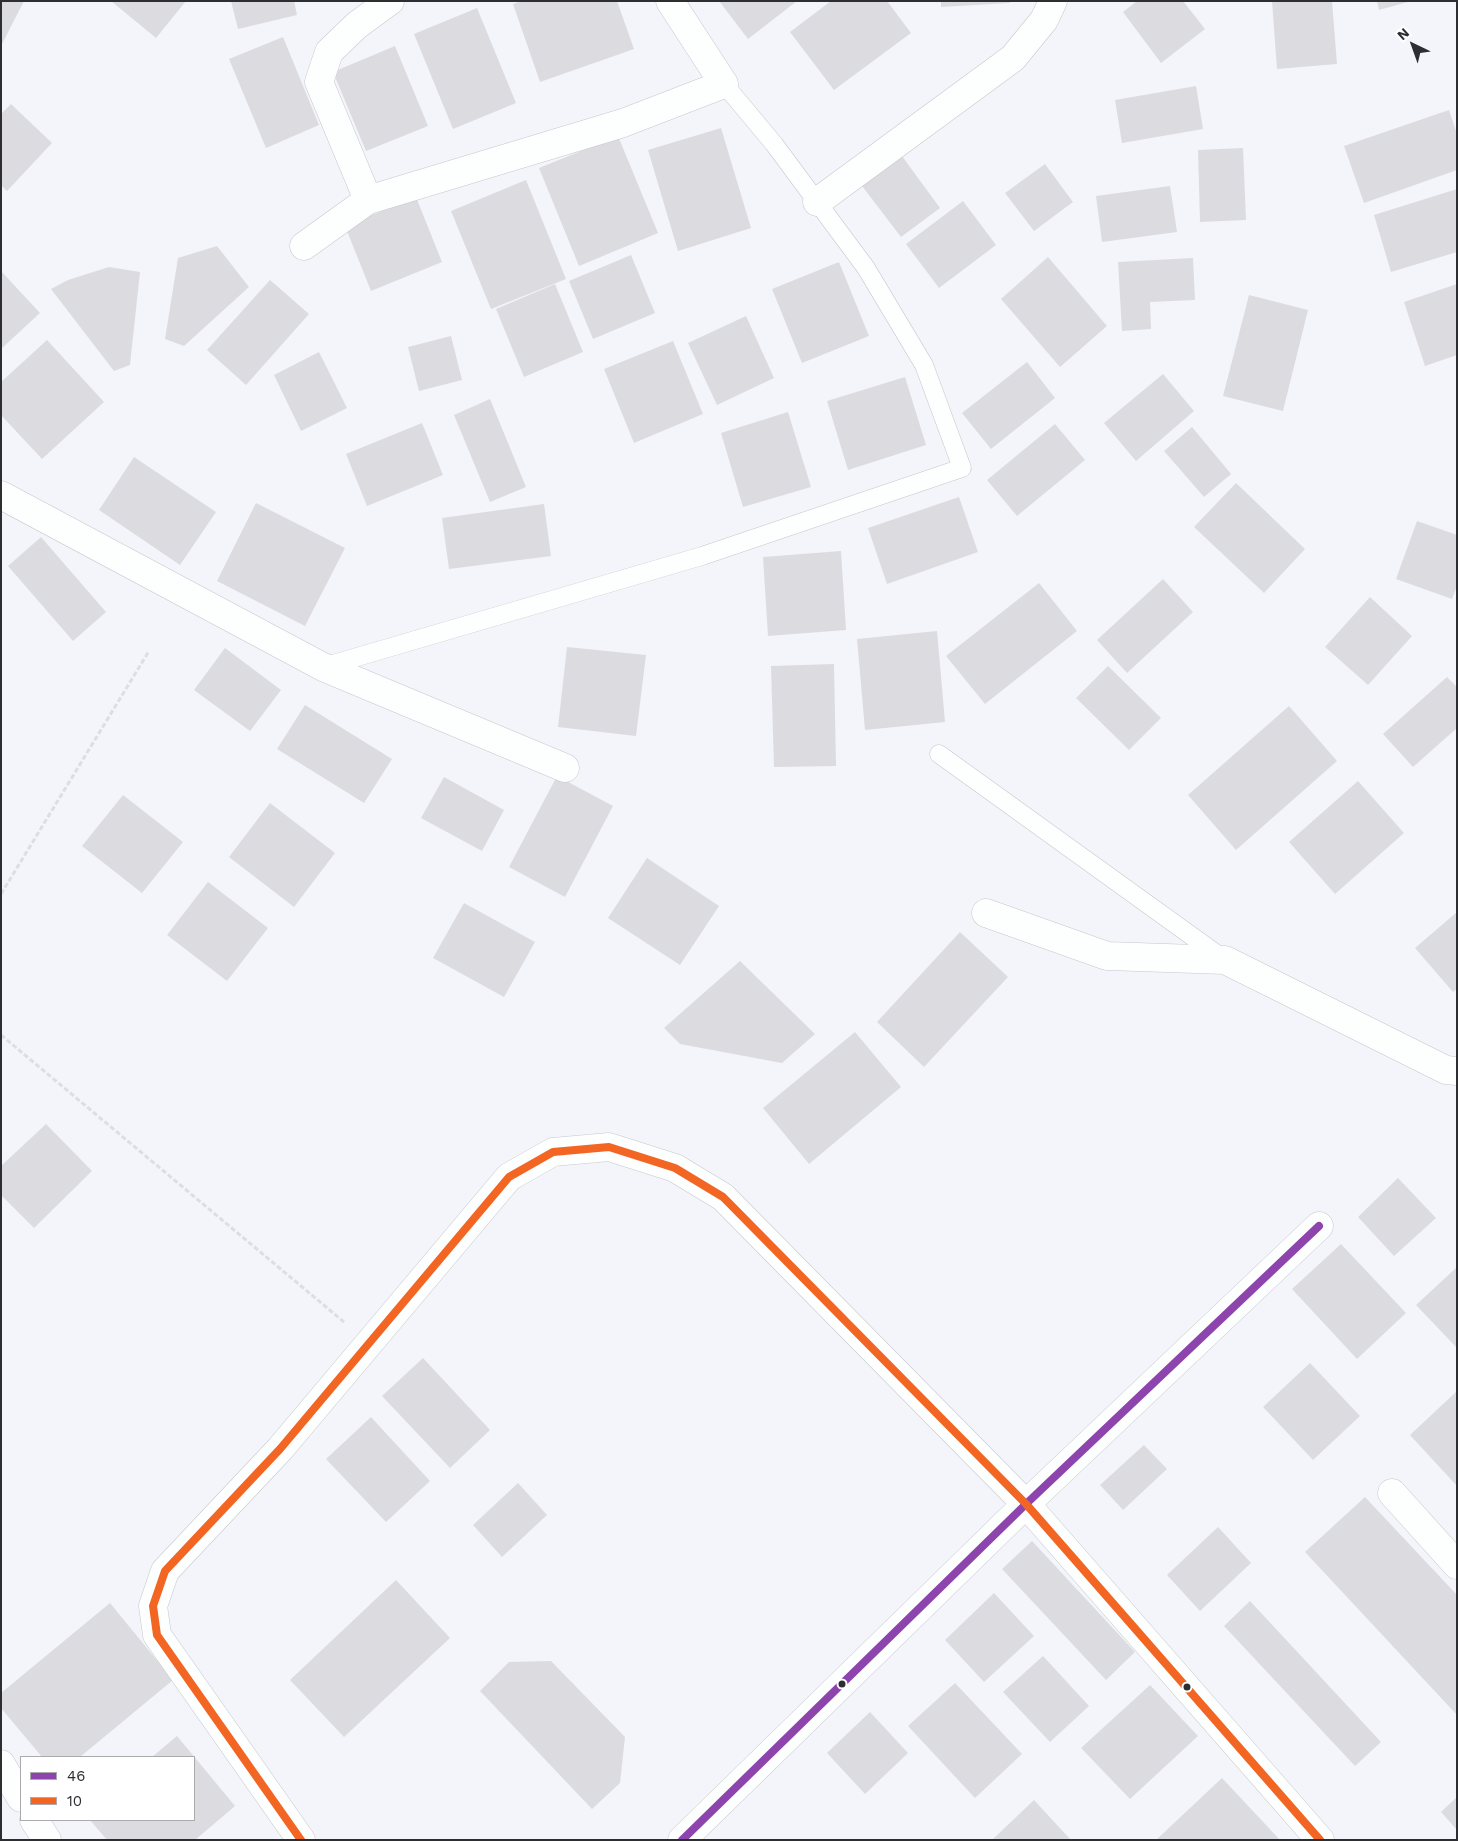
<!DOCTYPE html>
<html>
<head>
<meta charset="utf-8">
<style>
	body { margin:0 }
	#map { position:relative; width:1458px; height:1841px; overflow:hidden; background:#f4f5fb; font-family:"Work Sans",sans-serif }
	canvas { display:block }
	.frame { position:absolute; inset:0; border:2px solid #2d2e32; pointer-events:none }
	.legend { position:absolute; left:20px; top:1756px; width:175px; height:65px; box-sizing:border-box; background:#fff; border:1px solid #ababad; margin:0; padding:6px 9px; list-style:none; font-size:15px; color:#2d2e32 }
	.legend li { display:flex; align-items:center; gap:10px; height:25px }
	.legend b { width:25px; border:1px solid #ababad }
	.north { position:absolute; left:1388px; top:20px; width:50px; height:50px; -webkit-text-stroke:4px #fff; paint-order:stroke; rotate:318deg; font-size:14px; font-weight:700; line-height:20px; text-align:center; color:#2d2e32 }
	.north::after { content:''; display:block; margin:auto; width:18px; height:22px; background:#2d2e32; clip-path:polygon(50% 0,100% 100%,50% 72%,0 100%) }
</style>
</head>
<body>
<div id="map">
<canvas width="1458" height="1841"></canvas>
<div class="frame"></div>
<ul class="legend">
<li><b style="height:6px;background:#8e44ad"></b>46</li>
<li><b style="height:6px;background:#f26522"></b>10</li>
</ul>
<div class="north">N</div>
</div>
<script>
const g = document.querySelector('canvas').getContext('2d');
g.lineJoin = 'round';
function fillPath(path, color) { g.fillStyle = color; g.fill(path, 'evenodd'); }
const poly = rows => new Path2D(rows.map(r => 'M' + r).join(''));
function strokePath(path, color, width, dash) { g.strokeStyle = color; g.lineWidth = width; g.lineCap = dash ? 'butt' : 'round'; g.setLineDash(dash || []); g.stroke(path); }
fillPath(poly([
	[1,1,24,1,1,46],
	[111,1,186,1,156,38],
	[231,1,294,1,297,15,238,29],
	[522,1,617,1,634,49,540,82,513,4],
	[719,1,797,1,748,39],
	[831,1,887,1,911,33,834,90,790,32],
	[941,1,1010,1,1010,3,941,7],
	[1137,1,1183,1,1205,29,1161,63,1123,12],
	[1272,1,1332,1,1337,64,1277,69],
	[1377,1,1408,1,1408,2,1379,10],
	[477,8,516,103,453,129,414,34],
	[283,37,319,125,266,148,229,59],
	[395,46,428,126,366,151,333,72],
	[1196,86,1203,129,1122,143,1115,100],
	[11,104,52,143,7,191,1,185,1,114],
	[1449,110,1457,134,1457,170,1364,203,1344,146],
	[721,128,751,228,678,251,648,150],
	[618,136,658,233,579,266,539,168],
	[1243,148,1246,220,1200,222,1198,150],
	[899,152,940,208,901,237,859,182],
	[1045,164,1073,202,1034,231,1005,193],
	[526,180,566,279,491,309,451,211],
	[1170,186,1177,232,1102,242,1096,196],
	[1457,189,1457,252,1391,272,1374,215],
	[416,197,442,262,371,291,345,226],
	[963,201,996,245,939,288,906,244],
	[217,246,249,287,184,346,165,339,178,258],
	[631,255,655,313,593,339,569,281],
	[1048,257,1107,326,1060,367,1001,299],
	[1193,258,1195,300,1150,302,1151,329,1122,331,1118,262],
	[839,262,869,336,802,363,772,289],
	[109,267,140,272,130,365,114,371,51,289,68,280],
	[1,271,40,313,1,349],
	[270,280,309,314,246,385,207,350],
	[555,284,583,352,524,377,496,309],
	[1457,284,1457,355,1425,366,1404,302],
	[1249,295,1308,310,1283,411,1223,396],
	[746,316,774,378,717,405,688,343],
	[451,336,462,380,419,391,408,347],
	[47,340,104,402,42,459,1,415,1,382],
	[673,341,703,414,634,443,604,369],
	[319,352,347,408,301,431,274,375],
	[1027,362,1055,398,991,449,962,413],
	[1163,374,1194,411,1136,461,1104,423],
	[905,377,926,445,848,470,827,401],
	[490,399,526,487,490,502,454,415],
	[788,412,811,487,743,507,721,433],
	[422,423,443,475,367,506,346,454],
	[1055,424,1085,460,1017,516,987,480],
	[1192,427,1231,474,1204,497,1164,451],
	[134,457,216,512,180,565,99,510],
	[1236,483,1305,549,1264,593,1194,527],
	[959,497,978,552,887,584,868,528],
	[256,503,345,548,305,626,217,581],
	[544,504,551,556,449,569,442,518],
	[1417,521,1457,535,1457,586,1452,599,1396,579],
	[41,537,106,612,73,641,8,566],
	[841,551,846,630,768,636,763,557],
	[1163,579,1193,612,1127,673,1097,640],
	[1039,583,1077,631,985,704,946,656],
	[1370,597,1412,636,1368,685,1325,647],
	[937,631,945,722,865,730,857,639],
	[567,647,646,655,636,736,558,727],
	[225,648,281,690,250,731,194,690],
	[834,664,836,766,774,767,771,666],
	[1108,666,1161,718,1129,750,1076,698],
	[1447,677,1457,687,1457,728,1413,767,1383,734],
	[305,705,392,759,364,803,277,749],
	[1289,706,1337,761,1236,850,1188,795],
	[557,776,613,806,565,897,509,867],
	[444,777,504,810,482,851,421,818],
	[1358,781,1404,833,1335,894,1289,842],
	[123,795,183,842,142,893,82,846],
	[270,803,335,853,294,907,229,857],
	[647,858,719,906,680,965,608,918],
	[208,882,268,928,227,981,167,935],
	[464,903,535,942,504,997,433,958],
	[1457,912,1457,989,1453,992,1415,948],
	[960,932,1008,977,924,1067,877,1022],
	[740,961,815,1034,782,1063,680,1044,664,1028],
	[855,1032,901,1087,809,1164,763,1108],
	[46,1124,92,1171,34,1228,1,1195,1,1166],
	[1398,1178,1436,1218,1394,1256,1358,1217],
	[1341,1244,1406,1313,1357,1359,1292,1289],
	[1457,1267,1457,1348,1416,1305],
	[423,1358,490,1430,450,1468,382,1396],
	[1310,1363,1360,1416,1313,1460,1263,1407],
	[1457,1391,1457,1486,1410,1435],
	[371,1417,430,1481,386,1522,326,1459],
	[1144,1445,1167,1469,1123,1510,1100,1485],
	[518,1483,547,1515,502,1557,473,1525],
	[1365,1497,1457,1595,1457,1715,1305,1552],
	[1218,1527,1251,1563,1200,1611,1167,1575],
	[1032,1541,1135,1652,1106,1680,1002,1569],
	[396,1580,450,1638,344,1737,290,1680],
	[994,1593,1034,1636,984,1682,945,1640],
	[1250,1601,1381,1742,1355,1766,1224,1626],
	[110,1603,173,1680,80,1757,42,1757,1,1708,1,1693],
	[1043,1656,1089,1706,1050,1742,1003,1692],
	[551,1661,625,1737,620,1783,592,1809,480,1691,509,1662],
	[955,1683,1022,1754,975,1798,908,1726],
	[1150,1685,1198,1736,1130,1799,1081,1748],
	[870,1712,908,1753,865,1794,827,1753],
	[177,1736,235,1806,195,1840,107,1840,90,1820,194,1820,194,1757,152,1757],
	[1222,1778,1280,1840,1156,1840],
	[1457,1797,1457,1830,1441,1812],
	[1034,1800,1071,1840,992,1840]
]), '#dbdbe0');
const service = poly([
	[323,667,702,556,962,468,924,365,866,268,774,144,724,84],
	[939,754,1225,960]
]);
const minor = poly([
	[368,200,623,123,724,84,670,1],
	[817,202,1013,58,1044,20,1053,1],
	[304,246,368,200,319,82,329,52,357,25,390,1],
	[1,495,323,667,565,768],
	[986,913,1107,956,1225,960,1446,1070,1457,1071],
	[1392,1493,1457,1565],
	[1,1764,21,1798],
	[34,1820,47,1840],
	[301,1840,157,1635,153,1606,165,1571,280,1449,509,1177,553,1152,609,1147,675,1168,723,1197,1026,1504,1320,1840],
	[682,1840,1026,1504,1319,1226]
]);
strokePath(service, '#c6c7cc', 19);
strokePath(minor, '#c6c7cc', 29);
strokePath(poly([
	[1,894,149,651],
	[1,1035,344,1322]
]), '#dddee0', 3, [5, 2.5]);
strokePath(service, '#fdfefe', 18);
strokePath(minor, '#fdfefe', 28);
strokePath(poly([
	[682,1840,1026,1504,1319,1226]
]), '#8e44ad', 8);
strokePath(poly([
	[301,1840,157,1635,153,1606,165,1571,280,1449,509,1177,553,1152,609,1147,675,1168,723,1197,1026,1504,1320,1840]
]), '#f26522', 8);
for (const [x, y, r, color] of [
	[842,1684,4.5,"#2d2e32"],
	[1187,1687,4.5,"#2d2e32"]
]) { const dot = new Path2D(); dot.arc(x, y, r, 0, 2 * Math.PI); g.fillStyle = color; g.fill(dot); strokePath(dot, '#fff', 2); }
</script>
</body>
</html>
